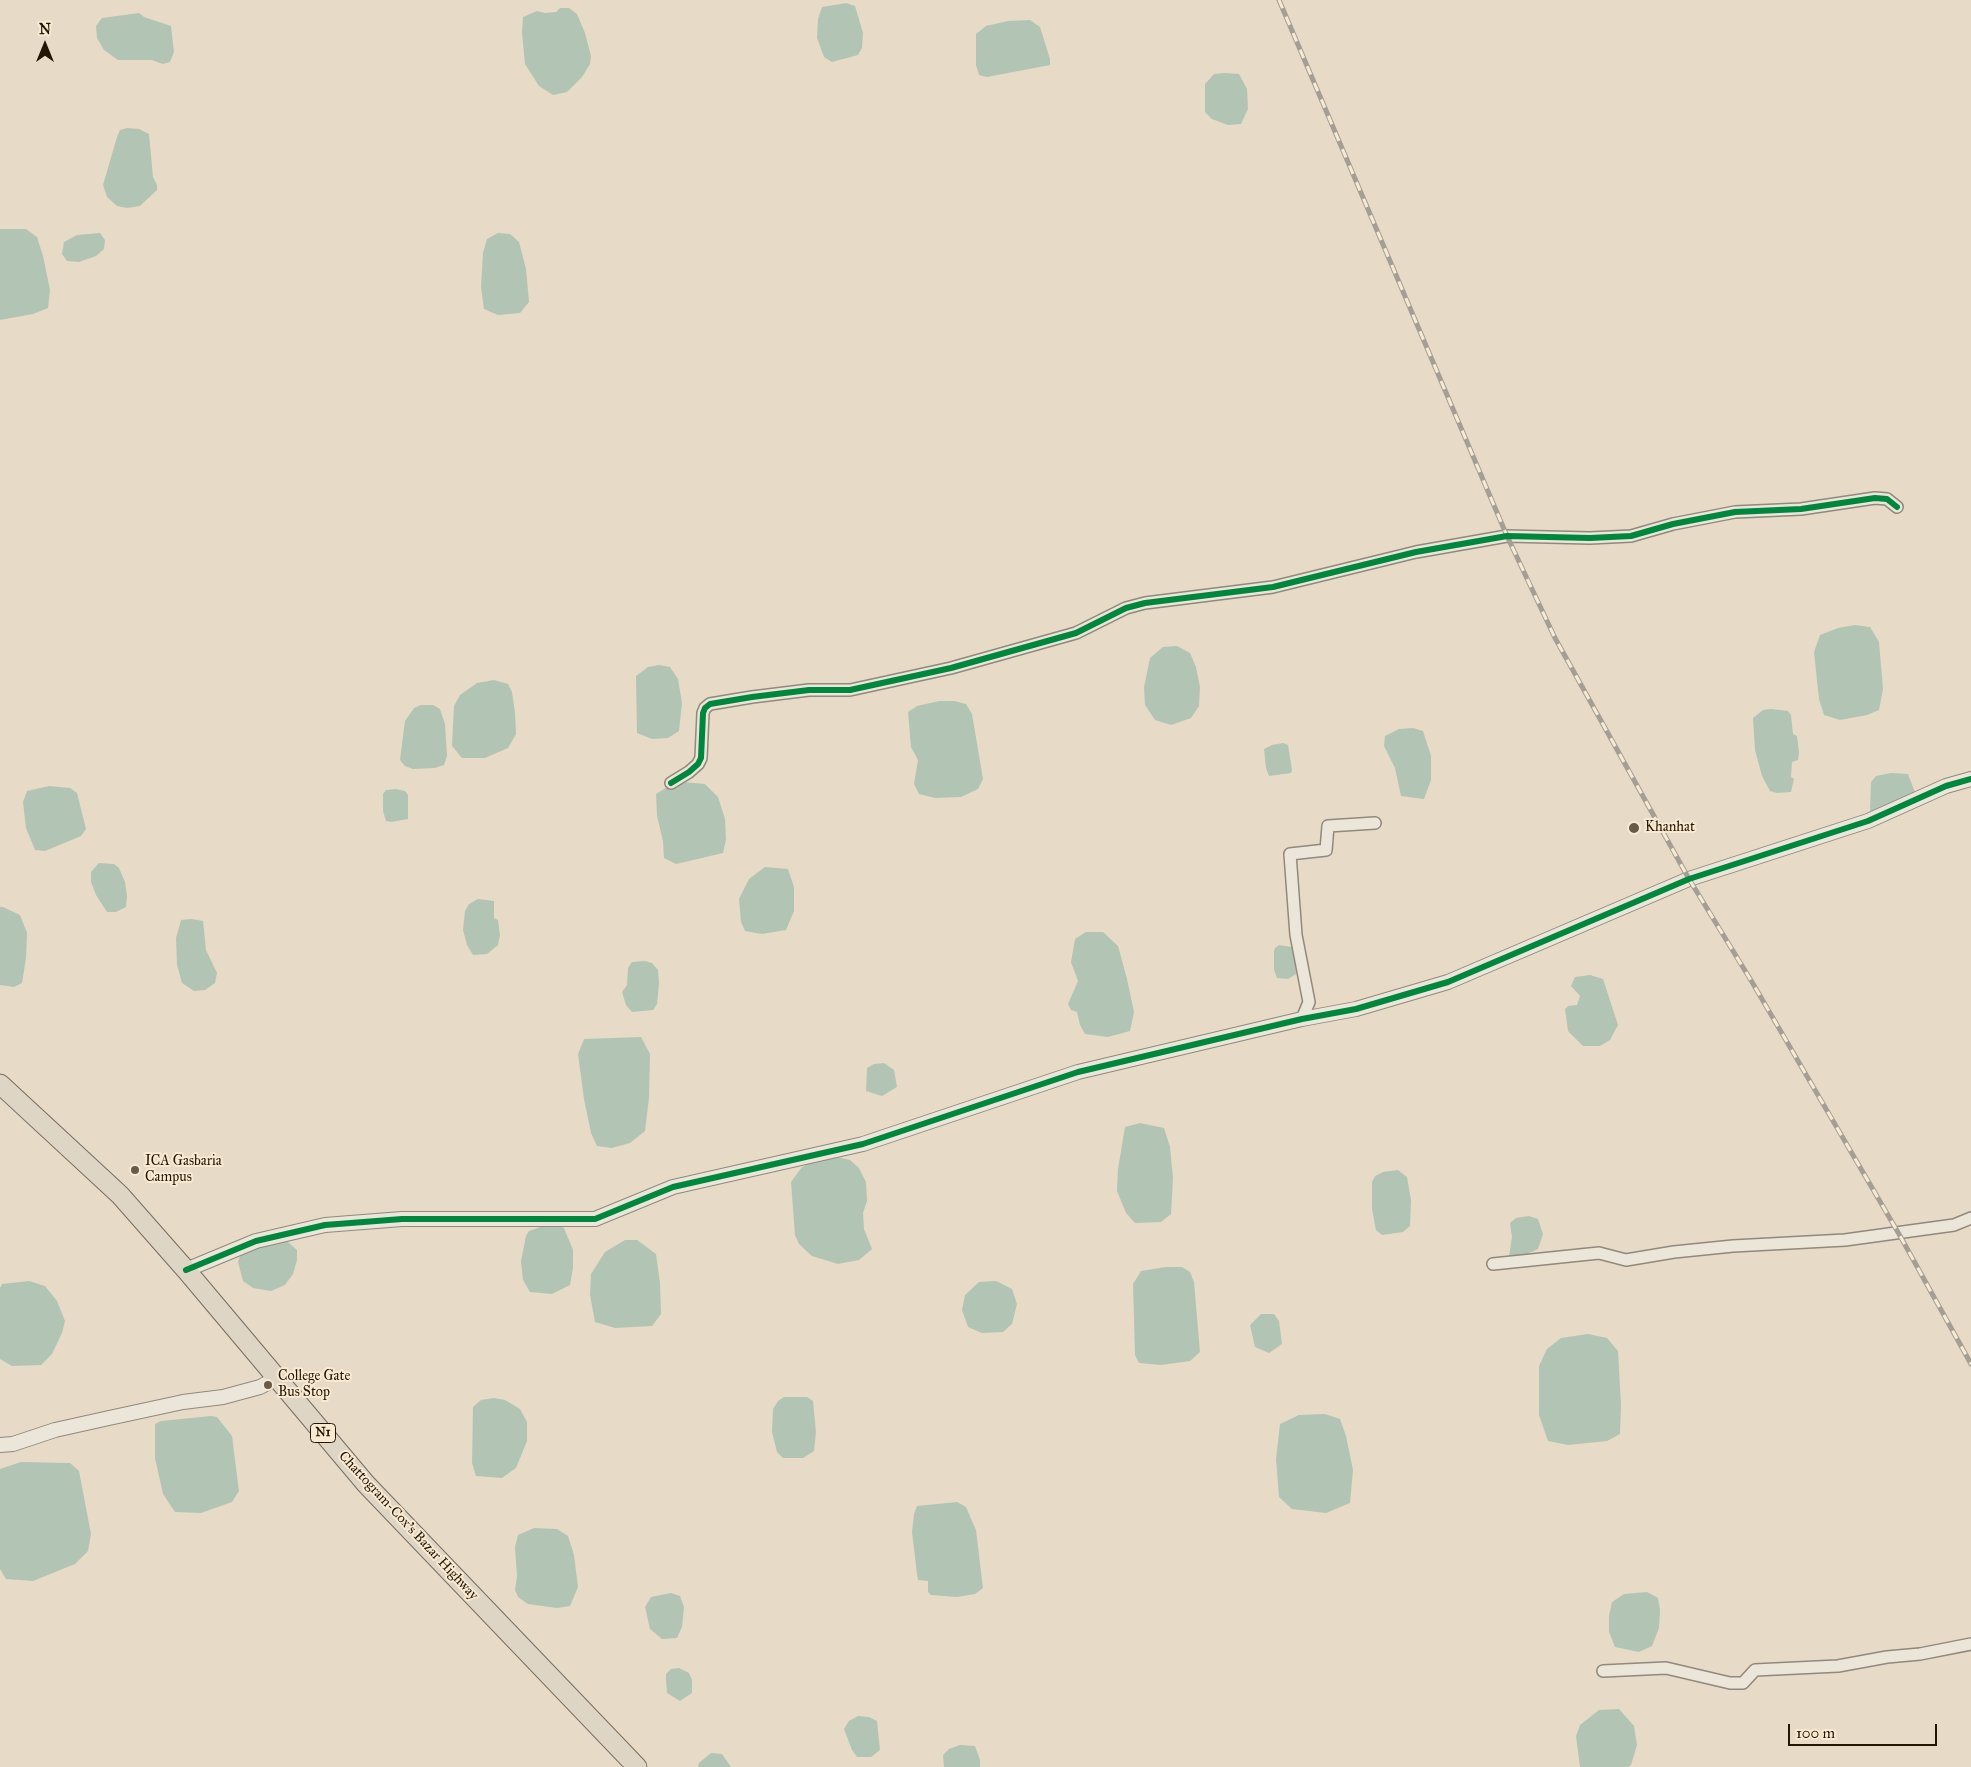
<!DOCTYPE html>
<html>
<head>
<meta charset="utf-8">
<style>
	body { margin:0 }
	#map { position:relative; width:1971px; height:1767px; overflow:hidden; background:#e7dac6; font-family:"IM FELL Great Primer",serif }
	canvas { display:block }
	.north { position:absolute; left:20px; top:20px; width:50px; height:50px; -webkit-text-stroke:4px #f8ead2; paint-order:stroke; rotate:0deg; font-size:14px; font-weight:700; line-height:20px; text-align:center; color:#241604 }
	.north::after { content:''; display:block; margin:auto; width:18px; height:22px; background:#241604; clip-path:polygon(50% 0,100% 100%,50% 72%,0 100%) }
	.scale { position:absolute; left:1788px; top:1724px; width:149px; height:22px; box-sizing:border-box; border:2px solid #241604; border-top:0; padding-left:6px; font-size:15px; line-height:18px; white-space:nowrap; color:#241604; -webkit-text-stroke:4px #f8ead2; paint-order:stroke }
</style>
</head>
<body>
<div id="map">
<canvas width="1971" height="1767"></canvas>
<div class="north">N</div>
<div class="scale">100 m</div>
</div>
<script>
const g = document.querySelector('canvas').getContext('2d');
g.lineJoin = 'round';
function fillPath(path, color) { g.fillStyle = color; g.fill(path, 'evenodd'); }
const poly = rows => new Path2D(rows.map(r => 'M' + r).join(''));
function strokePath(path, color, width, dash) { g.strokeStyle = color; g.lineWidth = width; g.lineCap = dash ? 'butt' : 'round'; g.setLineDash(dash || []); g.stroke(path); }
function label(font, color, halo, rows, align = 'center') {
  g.font = font + ' "IM FELL Great Primer",serif'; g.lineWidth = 4; g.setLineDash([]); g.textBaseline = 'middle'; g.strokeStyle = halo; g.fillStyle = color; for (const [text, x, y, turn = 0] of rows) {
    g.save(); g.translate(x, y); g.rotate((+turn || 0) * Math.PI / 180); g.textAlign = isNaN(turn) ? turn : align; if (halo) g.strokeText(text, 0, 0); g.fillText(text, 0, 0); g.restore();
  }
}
fillPath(poly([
	[846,3,855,6,863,33,862,48,858,55,832,62,824,57,817,38,818,19,822,7],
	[560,8,569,8,577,14,585,33,591,56,590,64,582,77,567,92,553,95,539,86,525,64,522,33,523,17,537,11,545,13,556,12],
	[139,13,144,17,171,26,174,52,170,62,163,64,152,60,118,60,104,50,97,38,96,26,102,18],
	[1030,20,1040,27,1050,59,1050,65,987,77,979,75,976,65,976,34,986,26,1008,21],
	[1225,73,1239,74,1247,89,1248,109,1241,124,1228,125,1212,119,1205,112,1205,84,1214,74],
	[127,128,139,129,149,134,153,177,157,185,157,190,140,206,127,208,117,206,107,197,103,185,117,137,120,130],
	[0,229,26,229,37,237,43,256,50,290,48,308,33,314,0,320],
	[100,233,105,240,104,249,96,256,79,262,67,261,62,254,64,242,77,235],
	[498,233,510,234,519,242,526,269,529,302,520,313,498,315,484,309,481,287,483,253,487,239],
	[1855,625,1870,627,1879,642,1883,689,1879,710,1867,715,1840,720,1824,715,1819,699,1814,652,1820,635,1838,628],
	[1177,646,1190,653,1196,667,1200,687,1199,706,1191,718,1171,725,1155,720,1145,705,1144,687,1150,658,1163,647],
	[659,665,670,667,678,679,682,703,679,731,668,738,652,739,637,733,636,676,648,667],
	[494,680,508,684,512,692,515,713,516,734,508,748,485,758,462,758,452,746,454,706,460,695,477,683],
	[939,701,954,701,966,704,972,714,983,779,978,789,961,797,935,798,919,794,914,784,918,760,911,747,908,712,917,706],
	[421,705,433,705,440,709,445,724,447,756,444,765,435,768,413,769,405,766,400,760,405,721,414,708],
	[1771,709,1788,711,1791,715,1793,734,1797,736,1799,753,1798,760,1792,762,1791,777,1794,779,1791,792,1777,793,1770,791,1762,776,1755,750,1753,718,1763,710],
	[1413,728,1423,731,1431,756,1431,780,1424,799,1401,796,1395,768,1384,746,1385,736,1399,729],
	[1283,743,1288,745,1292,770,1291,773,1269,776,1266,768,1264,749,1272,745],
	[1891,773,1908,774,1916,795,1878,815,1870,812,1871,782,1876,776],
	[682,782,705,784,718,797,725,819,726,840,723,853,676,864,664,858,663,841,657,816,656,794,669,786],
	[49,786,70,788,77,793,86,829,81,836,45,851,35,850,26,828,23,802,27,791],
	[396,789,405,791,408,795,408,819,391,822,386,821,383,811,383,794,386,790],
	[99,863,114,864,119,868,125,882,127,896,126,907,116,912,107,912,96,895,91,882,91,872],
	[765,867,788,869,794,887,794,911,786,930,762,934,745,931,741,922,739,899,749,879],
	[478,899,494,901,494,918,498,920,500,935,498,945,487,954,473,955,467,945,463,930,465,911,469,904],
	[0,907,3,907,20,915,27,933,26,958,22,983,14,987,0,985],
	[192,919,203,921,206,950,217,973,215,983,205,990,194,991,182,983,177,965,176,938,181,920],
	[1086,932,1103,932,1118,946,1127,979,1134,1012,1130,1031,1108,1037,1085,1034,1080,1025,1077,1012,1071,1010,1068,1004,1078,981,1071,962,1075,939],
	[1279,945,1292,947,1295,954,1296,974,1288,979,1277,978,1274,970,1274,951,1275,948],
	[645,961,652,963,658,970,659,983,657,1004,653,1010,632,1012,626,1005,622,992,627,985,628,968,632,962],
	[1590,975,1603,979,1618,1025,1610,1040,1600,1046,1583,1046,1568,1031,1565,1009,1568,1006,1577,1005,1580,996,1571,986,1575,977],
	[641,1037,650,1054,649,1098,645,1131,630,1143,612,1148,597,1146,591,1133,584,1099,578,1054,584,1039],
	[884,1063,894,1070,897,1087,882,1096,866,1091,867,1068,874,1064],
	[1140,1123,1164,1128,1170,1147,1173,1178,1171,1214,1161,1222,1135,1223,1126,1213,1117,1191,1118,1169,1125,1127],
	[837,1157,850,1160,859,1168,866,1182,867,1201,863,1213,864,1229,872,1249,859,1260,838,1264,812,1256,799,1244,795,1235,791,1182,802,1167,818,1159],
	[1398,1170,1407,1177,1411,1200,1410,1226,1403,1232,1382,1235,1376,1230,1372,1209,1372,1182,1375,1176,1383,1172],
	[1529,1216,1538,1219,1543,1234,1538,1249,1523,1256,1509,1256,1512,1237,1510,1223,1516,1218],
	[557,1224,564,1228,573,1250,573,1268,570,1285,552,1294,530,1292,523,1280,521,1261,526,1236,529,1231,546,1225],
	[282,1240,288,1242,297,1250,297,1260,293,1274,285,1285,271,1291,253,1288,243,1281,238,1262,241,1253,247,1248],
	[625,1240,637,1240,656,1254,660,1283,661,1314,652,1326,615,1328,595,1322,590,1295,591,1274,605,1252],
	[1166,1267,1182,1267,1190,1272,1194,1282,1200,1352,1190,1361,1161,1365,1139,1363,1135,1355,1133,1284,1141,1271],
	[29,1281,45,1286,57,1301,65,1321,62,1333,52,1354,41,1365,12,1366,0,1359,0,1288,2,1284],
	[996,1281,1012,1289,1017,1304,1012,1324,1003,1332,982,1333,968,1327,962,1310,965,1295,979,1282],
	[1261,1314,1274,1314,1279,1321,1282,1344,1269,1353,1255,1347,1250,1325],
	[1588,1334,1607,1338,1618,1351,1621,1404,1620,1434,1607,1441,1568,1445,1548,1441,1539,1415,1539,1366,1547,1349,1561,1338],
	[784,1397,807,1397,813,1401,816,1432,814,1451,803,1458,783,1458,777,1452,772,1432,773,1409,778,1401],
	[494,1398,505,1400,520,1409,527,1422,527,1441,516,1468,502,1478,476,1476,472,1463,473,1407,481,1400],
	[1325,1414,1340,1419,1346,1436,1353,1470,1350,1503,1326,1513,1292,1509,1279,1497,1276,1459,1280,1424,1299,1415],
	[211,1416,217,1417,232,1436,239,1491,232,1502,201,1513,175,1512,163,1494,155,1458,155,1424,161,1421],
	[21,1462,70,1463,79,1471,91,1534,88,1551,75,1564,33,1581,6,1579,0,1569,0,1469],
	[957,1502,966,1507,976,1530,983,1588,975,1594,957,1597,931,1595,928,1592,928,1581,918,1580,917,1574,912,1532,914,1514,917,1506],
	[534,1528,557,1529,568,1536,574,1555,578,1587,570,1606,557,1608,528,1604,518,1597,515,1590,517,1576,515,1547,518,1535],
	[1647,1592,1658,1598,1660,1610,1659,1628,1652,1646,1639,1652,1615,1647,1609,1632,1609,1616,1612,1602,1624,1594],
	[671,1593,680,1596,684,1607,682,1627,677,1638,662,1639,650,1629,645,1607,651,1597],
	[679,1668,689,1673,692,1680,692,1693,680,1701,667,1693,666,1679,666,1674,671,1669],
	[1619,1709,1634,1726,1637,1745,1631,1765,1628,1767,1580,1767,1576,1736,1580,1725,1599,1710],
	[858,1716,869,1717,877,1721,880,1750,871,1757,857,1757,852,1750,844,1729,849,1721],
	[960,1745,975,1746,980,1760,980,1767,944,1767,943,1755,949,1749],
	[711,1753,722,1754,731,1767,698,1767,699,1763]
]), '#b2c5b5');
const minor = poly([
	[671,783,689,772,698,764,701,758,703,713,705,708,710,704,752,697,809,690,850,690,951,668,1076,633,1126,608,1145,603,1273,587,1416,552,1507,536,1590,538,1631,536,1673,524,1735,512,1801,509,1875,498,1887,499,1897,507],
	[1302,1019,1309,1002,1296,935,1290,854,1326,850,1328,826,1375,823],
	[1493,1264,1599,1253,1626,1260,1674,1252,1733,1246,1845,1240,1954,1225,1971,1218],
	[1603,1671,1666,1668,1730,1683,1743,1683,1755,1670,1838,1666,1887,1657,1920,1654,1971,1644]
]);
const tertiary = poly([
	[186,1270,256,1241,325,1225,402,1219,595,1219,673,1187,863,1144,1078,1072,1302,1019,1356,1009,1448,982,1689,879,1868,821,1946,786,1971,779],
	[0,1445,13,1444,55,1430,109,1418,183,1402,223,1397,260,1387,277,1378]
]);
const trunk = poly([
	[0,1084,120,1195,186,1270,366,1484,637,1767]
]);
strokePath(minor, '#91897b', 14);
strokePath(tertiary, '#91897b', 16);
strokePath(trunk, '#766e61', 21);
strokePath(minor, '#ebe5da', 11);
strokePath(tertiary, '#ebe5da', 14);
strokePath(trunk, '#ded5c5', 19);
const rail = poly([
	[1279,0,1507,536,1555,638,1689,879,1752,982,1899,1234,1971,1364]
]);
strokePath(rail, '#a49e94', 5);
strokePath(rail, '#f8ead2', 3, [9]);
strokePath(poly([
	[671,783,689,772,698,764,701,758,703,713,705,708,710,704,752,697,809,690,850,690,951,668,1076,633,1126,608,1145,603,1273,587,1416,552,1507,536,1590,538,1631,536,1673,524,1735,512,1801,509,1875,498,1887,499,1897,507],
	[186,1270,256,1241,325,1225,402,1219,595,1219,673,1187,863,1144,1078,1072,1302,1019,1356,1009,1448,982,1689,879,1868,821,1946,786,1971,779]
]), '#00873e', 6);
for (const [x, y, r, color] of [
	[1634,828,6,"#685b48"],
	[135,1170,5,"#685b48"],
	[268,1385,5,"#685b48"]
]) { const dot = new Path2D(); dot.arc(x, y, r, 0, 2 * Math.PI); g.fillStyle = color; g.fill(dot); strokePath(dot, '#f8ead2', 2); }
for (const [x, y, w] of [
	[323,1433,25]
]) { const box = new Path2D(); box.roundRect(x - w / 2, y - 9.5, w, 19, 4); g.fillStyle = '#f8ead2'; g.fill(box); strokePath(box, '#241604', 1); }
label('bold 12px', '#241604', null, [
	["N1",323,1433]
]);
label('14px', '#241604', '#f8ead2', [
	["Khanhat",1645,828],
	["ICA Gasbaria",145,1162],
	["Campus",145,1178],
	["College Gate",278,1377],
	["Bus Stop",278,1393]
], 'left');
label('14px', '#241604', '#f8ead2', [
	["Chattogram-Cox's Bazar Highway",408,1526,47]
]);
</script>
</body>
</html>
